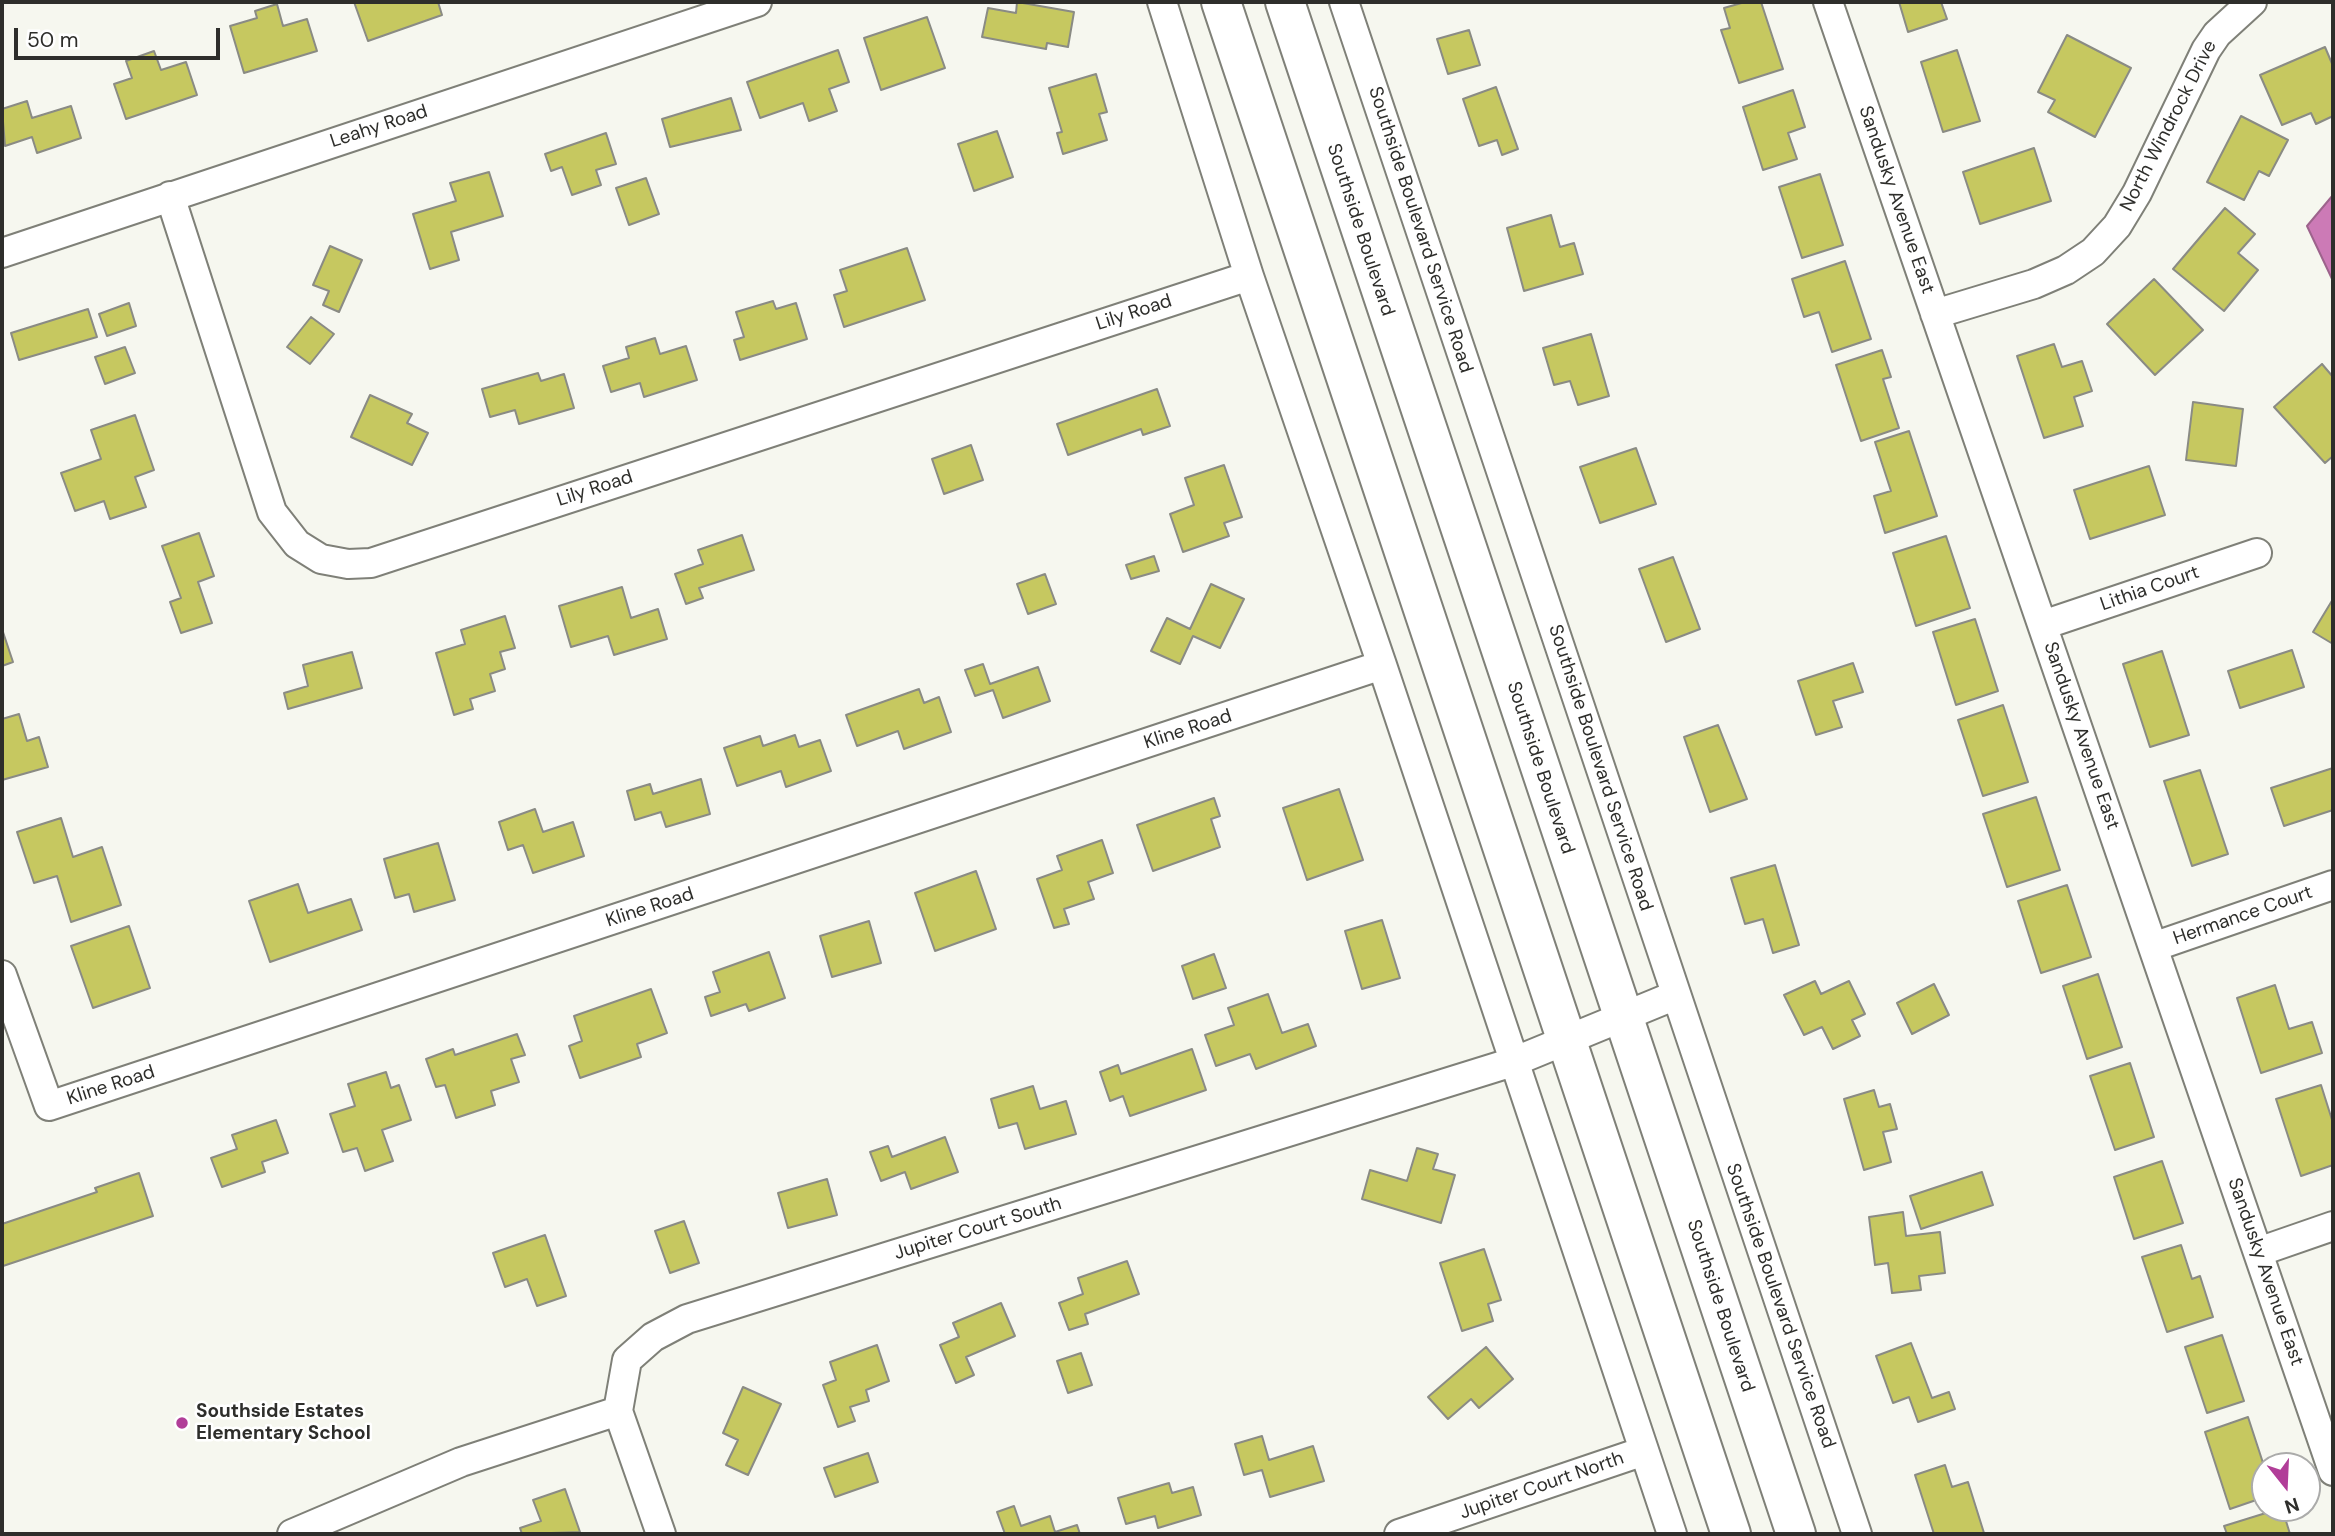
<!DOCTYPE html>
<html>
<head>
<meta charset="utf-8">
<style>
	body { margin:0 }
	#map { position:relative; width:2335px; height:1536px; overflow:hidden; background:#f6f7ef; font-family:"DM Sans",sans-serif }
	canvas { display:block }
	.frame { position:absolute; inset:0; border:4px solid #2e2e2b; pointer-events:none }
	.north { position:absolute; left:2251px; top:1452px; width:70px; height:70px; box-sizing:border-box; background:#fff; border:2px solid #ababaa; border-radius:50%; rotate:162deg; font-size:19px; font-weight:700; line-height:28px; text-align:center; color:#2e2e2b }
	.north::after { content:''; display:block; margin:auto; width:24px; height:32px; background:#b13e98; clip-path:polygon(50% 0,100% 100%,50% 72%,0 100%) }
	.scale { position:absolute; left:14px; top:28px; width:206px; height:32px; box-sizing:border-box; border:4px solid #2e2e2b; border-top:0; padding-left:9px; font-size:21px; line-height:24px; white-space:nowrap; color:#2e2e2b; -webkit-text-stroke:5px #fff; paint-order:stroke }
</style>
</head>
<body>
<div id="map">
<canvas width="2335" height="1536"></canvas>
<div class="frame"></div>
<div class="north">N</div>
<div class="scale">50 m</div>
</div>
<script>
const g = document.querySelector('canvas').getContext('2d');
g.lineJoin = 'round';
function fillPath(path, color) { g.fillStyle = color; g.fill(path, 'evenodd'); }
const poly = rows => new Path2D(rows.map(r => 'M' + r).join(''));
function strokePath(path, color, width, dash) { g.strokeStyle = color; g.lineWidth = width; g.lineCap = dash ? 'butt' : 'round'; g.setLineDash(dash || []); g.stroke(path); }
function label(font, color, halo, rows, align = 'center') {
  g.font = font + ' "DM Sans",sans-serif'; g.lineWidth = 5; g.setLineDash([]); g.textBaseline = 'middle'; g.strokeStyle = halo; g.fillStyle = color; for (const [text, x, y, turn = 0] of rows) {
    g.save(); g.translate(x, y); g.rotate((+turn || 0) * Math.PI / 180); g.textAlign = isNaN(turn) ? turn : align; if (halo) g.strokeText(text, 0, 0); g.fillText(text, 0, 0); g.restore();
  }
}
const water = poly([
	[2333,195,2333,281,2307,226,2333,195]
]);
fillPath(water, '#cc7ab6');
strokePath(water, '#9d638c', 2);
const building = poly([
	[354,2,438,2,442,15,368,41,354,2],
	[1017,2,1074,12,1068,47,1047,43,1046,49,982,37,988,8,1016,13,1017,2],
	[1745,2,1761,2,1783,69,1739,83,1721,30,1730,28,1724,8,1745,2],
	[1899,2,1941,2,1947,19,1908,32,1899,2],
	[277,4,283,26,307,19,317,51,244,73,230,26,257,18,255,11,277,4],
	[927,17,945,68,881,90,864,38,927,17],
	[1469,30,1480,65,1448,74,1437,39,1469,30],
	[2067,35,2131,68,2095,137,2048,112,2055,100,2038,92,2067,35],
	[2325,47,2333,66,2333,116,2316,124,2311,113,2282,125,2260,75,2325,47],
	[838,50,849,82,829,89,837,111,809,121,803,103,760,118,747,82,838,50],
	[1957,50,1980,121,1943,132,1921,62,1957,50],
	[154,51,161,70,186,62,197,95,126,119,114,84,132,78,126,61,154,51],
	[1096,74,1107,112,1099,114,1107,140,1063,154,1057,133,1062,132,1049,88,1096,74],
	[1496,87,1518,149,1502,155,1497,140,1479,146,1463,99,1496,87],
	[1793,90,1805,127,1788,133,1797,159,1763,170,1743,107,1793,90],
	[731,98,741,130,670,147,662,119,731,98],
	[27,101,32,118,71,106,81,138,37,153,32,137,5,146,2,109,27,101],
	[2241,116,2288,140,2269,176,2259,171,2244,200,2207,182,2241,116],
	[997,131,1013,177,974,191,958,144,997,131],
	[606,133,616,164,596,170,601,185,572,195,562,167,551,171,545,154,606,133],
	[2034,148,2051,201,1980,224,1963,172,2034,148],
	[489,172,503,216,451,232,459,260,430,269,413,214,456,201,450,183,489,172],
	[1820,174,1843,245,1802,258,1779,187,1820,174],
	[646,178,659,214,629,225,616,188,646,178],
	[2225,208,2255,234,2238,253,2258,270,2224,311,2173,269,2225,208],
	[1551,215,1560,247,1574,243,1583,274,1524,291,1507,228,1551,215],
	[330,246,362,260,339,312,323,305,329,291,313,285,330,246],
	[907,248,925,300,844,327,834,295,847,291,840,270,907,248],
	[1845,261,1871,339,1832,352,1819,312,1804,317,1792,279,1845,261],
	[2154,279,2203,330,2155,375,2107,324,2154,279],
	[773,301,776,309,796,303,807,339,740,360,734,340,744,337,736,312,773,301],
	[129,303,136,326,107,336,99,314,129,303],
	[88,309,97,337,19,360,11,333,88,309],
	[311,317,334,334,310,364,287,347,311,317],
	[1591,334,1609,396,1578,405,1570,381,1554,385,1543,348,1591,334],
	[655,338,660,354,686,346,697,380,644,397,640,383,611,392,603,366,629,358,626,347,655,338],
	[2054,344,2062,367,2082,361,2092,391,2074,397,2083,426,2044,438,2017,356,2054,344],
	[125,347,135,373,105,384,95,357,125,347],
	[1882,350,1891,377,1883,379,1899,428,1861,441,1836,365,1882,350],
	[2322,364,2333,377,2333,456,2325,463,2274,407,2322,364],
	[538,373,541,381,564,374,574,408,519,424,515,410,490,417,482,389,538,373],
	[1157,389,1170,426,1143,435,1141,429,1068,455,1057,424,1157,389],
	[370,395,412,414,407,423,428,433,412,465,351,437,370,395],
	[2193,402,2243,409,2236,466,2186,460,2193,402],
	[135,415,154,470,135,477,146,507,110,519,104,501,75,511,61,473,101,459,91,430,135,415],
	[1909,431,1937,516,1885,533,1874,496,1891,491,1875,442,1909,431],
	[971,445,983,480,944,494,932,459,971,445],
	[1636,448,1656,504,1600,523,1580,467,1636,448],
	[1224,465,1242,517,1224,523,1229,536,1183,552,1170,514,1194,505,1185,478,1224,465],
	[2149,466,2165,515,2090,539,2074,490,2149,466],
	[199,533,214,576,198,582,212,623,181,633,170,602,181,598,162,546,199,533],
	[742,535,754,570,699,588,703,598,686,604,675,574,703,564,698,550,742,535],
	[1946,536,1970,608,1916,626,1893,553,1946,536],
	[1154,556,1159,571,1131,579,1126,565,1154,556],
	[1673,557,1700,629,1666,642,1639,569,1673,557],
	[1045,574,1056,604,1028,614,1017,584,1045,574],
	[1211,584,1244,599,1220,648,1193,636,1180,664,1151,651,1167,618,1190,629,1211,584],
	[622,587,631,618,658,609,667,639,614,655,608,636,571,647,559,606,622,587],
	[2333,599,2333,644,2313,632,2333,599],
	[505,616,515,648,500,652,505,669,490,674,495,691,470,699,473,709,454,715,436,653,465,644,461,630,505,616],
	[1975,619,1998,691,1956,705,1933,632,1975,619],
	[2,629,13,662,2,666,2,629],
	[2292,650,2304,687,2240,708,2228,671,2292,650],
	[2162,651,2189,735,2150,747,2123,664,2162,651],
	[352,652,362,688,288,709,284,693,308,686,303,665,352,652],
	[1853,663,1863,692,1833,701,1842,727,1816,735,1798,681,1853,663],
	[983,664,990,684,1038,667,1050,701,1003,718,993,690,975,696,965,670,983,664],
	[919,689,924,703,939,697,951,732,904,749,898,731,857,746,846,715,919,689],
	[2003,705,2028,782,1983,796,1958,720,2003,705],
	[19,714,27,741,39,737,48,767,2,780,2,719,19,714],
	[1718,725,1747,799,1710,812,1684,737,1718,725],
	[795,735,799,747,820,740,831,771,786,787,781,771,737,786,724,748,760,736,763,746,795,735],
	[2333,768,2333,810,2284,826,2271,788,2333,768],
	[2200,770,2228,854,2192,866,2164,781,2200,770],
	[701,779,710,814,666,827,661,812,635,820,627,791,650,784,653,794,701,779],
	[1339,789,1363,860,1307,880,1283,808,1339,789],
	[2036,797,2060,870,2007,887,1983,814,2036,797],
	[1214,798,1220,816,1211,819,1220,847,1153,871,1137,825,1214,798],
	[535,809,543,832,573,822,584,856,533,873,523,845,508,850,499,822,535,809],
	[61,818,73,857,102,847,121,905,71,922,57,876,34,883,17,832,61,818],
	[1102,840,1113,873,1088,882,1094,899,1064,909,1069,924,1054,928,1037,879,1062,870,1057,856,1102,840],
	[438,843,455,900,414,912,409,894,395,898,384,859,438,843],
	[1775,865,1799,945,1773,953,1763,919,1745,924,1731,878,1775,865],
	[976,871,996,929,935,951,915,893,976,871],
	[298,884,308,913,351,899,362,930,270,962,249,901,298,884],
	[2067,885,2091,957,2041,973,2018,901,2067,885],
	[1382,920,1400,978,1362,989,1345,931,1382,920],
	[869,921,881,963,832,977,820,936,869,921],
	[129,926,150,988,93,1008,71,946,129,926],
	[769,952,785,998,749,1011,746,1004,711,1016,705,997,720,992,713,972,769,952],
	[1214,954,1226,988,1193,999,1182,966,1214,954],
	[2098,974,2122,1047,2087,1059,2063,986,2098,974],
	[1815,981,1821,994,1849,981,1865,1014,1852,1020,1860,1036,1833,1049,1822,1027,1804,1035,1784,995,1815,981],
	[1934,984,1949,1015,1912,1034,1897,1003,1934,984],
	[2275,985,2289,1029,2312,1022,2322,1053,2261,1073,2237,998,2275,985],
	[651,989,667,1033,637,1044,641,1057,580,1078,569,1046,582,1041,574,1016,651,989],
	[1268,994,1282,1033,1308,1024,1316,1046,1256,1069,1250,1054,1216,1066,1205,1035,1234,1025,1228,1008,1268,994],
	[517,1034,525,1055,511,1059,519,1082,491,1091,495,1105,456,1118,445,1085,436,1087,426,1059,453,1049,455,1055,517,1034],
	[1192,1049,1206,1090,1130,1116,1123,1096,1110,1101,1100,1072,1118,1065,1121,1074,1192,1049],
	[2130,1063,2154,1137,2115,1150,2090,1076,2130,1063],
	[386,1072,391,1088,399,1085,411,1120,382,1130,393,1161,365,1171,357,1148,343,1152,330,1114,355,1106,348,1084,386,1072],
	[2321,1085,2333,1123,2333,1165,2301,1176,2276,1099,2321,1085],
	[1033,1086,1040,1109,1066,1101,1076,1134,1025,1149,1017,1123,999,1128,991,1099,1033,1086],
	[1874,1090,1879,1107,1890,1104,1897,1129,1883,1132,1891,1162,1864,1170,1844,1099,1874,1090],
	[276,1120,288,1153,262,1162,265,1172,222,1187,211,1158,237,1149,232,1135,276,1120],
	[945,1137,958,1172,911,1189,905,1172,881,1181,870,1152,888,1146,892,1157,945,1137],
	[1417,1148,1438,1154,1433,1169,1455,1175,1441,1223,1362,1199,1370,1170,1407,1181,1417,1148],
	[2162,1161,2183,1223,2134,1239,2114,1177,2162,1161],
	[1982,1172,1993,1205,1921,1229,1910,1196,1982,1172],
	[139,1173,153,1216,3,1266,2,1224,97,1192,95,1188,139,1173],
	[827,1179,837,1215,788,1228,778,1193,827,1179],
	[1903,1212,1906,1236,1940,1232,1945,1273,1919,1276,1921,1290,1892,1293,1888,1263,1875,1265,1869,1217,1903,1212],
	[684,1221,699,1263,670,1273,655,1231,684,1221],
	[545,1235,566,1296,537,1306,527,1279,505,1287,493,1253,545,1235],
	[2181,1245,2192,1279,2200,1276,2213,1317,2167,1332,2142,1257,2181,1245],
	[1484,1249,1501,1300,1488,1304,1493,1321,1462,1331,1440,1263,1484,1249],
	[1127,1261,1139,1294,1085,1314,1088,1324,1069,1330,1059,1303,1083,1294,1078,1278,1127,1261],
	[1001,1303,1015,1336,966,1357,974,1375,956,1383,940,1345,959,1337,953,1323,1001,1303],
	[2222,1335,2244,1401,2207,1413,2185,1347,2222,1335],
	[1911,1343,1932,1398,1949,1392,1955,1409,1918,1422,1909,1397,1893,1403,1876,1356,1911,1343],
	[877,1345,889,1381,866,1390,869,1401,850,1407,855,1421,838,1427,823,1385,836,1380,830,1362,877,1345],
	[1486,1347,1513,1379,1479,1408,1471,1399,1448,1419,1428,1397,1486,1347],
	[1081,1353,1092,1385,1068,1393,1057,1361,1081,1353],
	[743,1387,781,1404,748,1475,726,1465,738,1440,723,1433,743,1387],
	[2248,1417,2265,1469,2265,1497,2230,1509,2205,1432,2248,1417],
	[1262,1436,1269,1460,1313,1446,1324,1481,1270,1497,1262,1470,1244,1475,1235,1444,1262,1436],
	[868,1453,878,1482,835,1497,824,1468,868,1453],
	[1945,1465,1952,1487,1968,1482,1984,1533,1934,1534,1915,1475,1945,1465],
	[1169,1483,1172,1493,1193,1487,1201,1515,1158,1528,1155,1516,1126,1524,1118,1498,1169,1483],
	[565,1489,580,1532,522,1534,520,1528,541,1521,533,1500,565,1489],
	[1014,1506,1021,1526,1050,1516,1055,1532,1077,1525,1080,1534,1005,1534,997,1512,1014,1506],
	[2282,1508,2290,1534,2227,1534,2224,1526,2282,1508]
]);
fillPath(building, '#c6c860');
strokePath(building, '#8a8b84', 2);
const minor = poly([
	[1162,2,1249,276,1382,665,1672,1534],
	[1344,2,1857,1534],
	[1828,2,2333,1471],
	[170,196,272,512,297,544,321,559,348,564,371,563,1249,276],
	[2,253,757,2],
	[1935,314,2034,284,2066,270,2093,252,2117,226,2137,193,2206,50,2217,34,2252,2],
	[2043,625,2257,553],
	[2153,947,2333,885],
	[2,975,49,1106,1382,665],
	[2258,1252,2333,1226],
	[292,1534,461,1462,618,1411],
	[661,1534,618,1411,627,1360,653,1337,687,1319,1513,1062,1676,995],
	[1399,1534,1644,1451]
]);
const highway = poly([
	[1221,2,1731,1534],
	[1285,2,1796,1534]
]);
strokePath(minor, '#7f8078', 32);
strokePath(highway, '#7f8078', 42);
strokePath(minor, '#fff', 28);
strokePath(highway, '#fff', 38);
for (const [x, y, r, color] of [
	[182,1423,7,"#b13e98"]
]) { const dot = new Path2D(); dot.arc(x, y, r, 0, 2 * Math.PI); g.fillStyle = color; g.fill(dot); strokePath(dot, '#fff', 2.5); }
label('19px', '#2e2e2b', '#fff', [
	["North Windrock Drive",2169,126,-63],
	["Leahy Road",379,127,-18],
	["Sandusky Avenue East",1896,200,71],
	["Southside Boulevard",1360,230,72],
	["Southside Boulevard Service Road",1420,230,72],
	["Lily Road",1134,313,-18],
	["Lily Road",595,489,-18],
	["Lithia Court",2150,589,-19],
	["Kline Road",1188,730,-18],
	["Sandusky Avenue East",2081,736,71],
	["Southside Boulevard",1540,768,72],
	["Southside Boulevard Service Road",1600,768,72],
	["Kline Road",650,908,-18],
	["Hermance Court",2243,916,-19],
	["Kline Road",111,1086,-18],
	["Jupiter Court South",978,1229,-17],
	["Sandusky Avenue East",2265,1272,71],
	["Southside Boulevard",1720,1306,72],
	["Southside Boulevard Service Road",1780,1306,71],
	["Jupiter Court North",1542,1486,-19]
]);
label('bold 19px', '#2e2e2b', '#fff', [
	["Southside Estates",196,1412],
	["Elementary School",196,1434]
], 'left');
</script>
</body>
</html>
